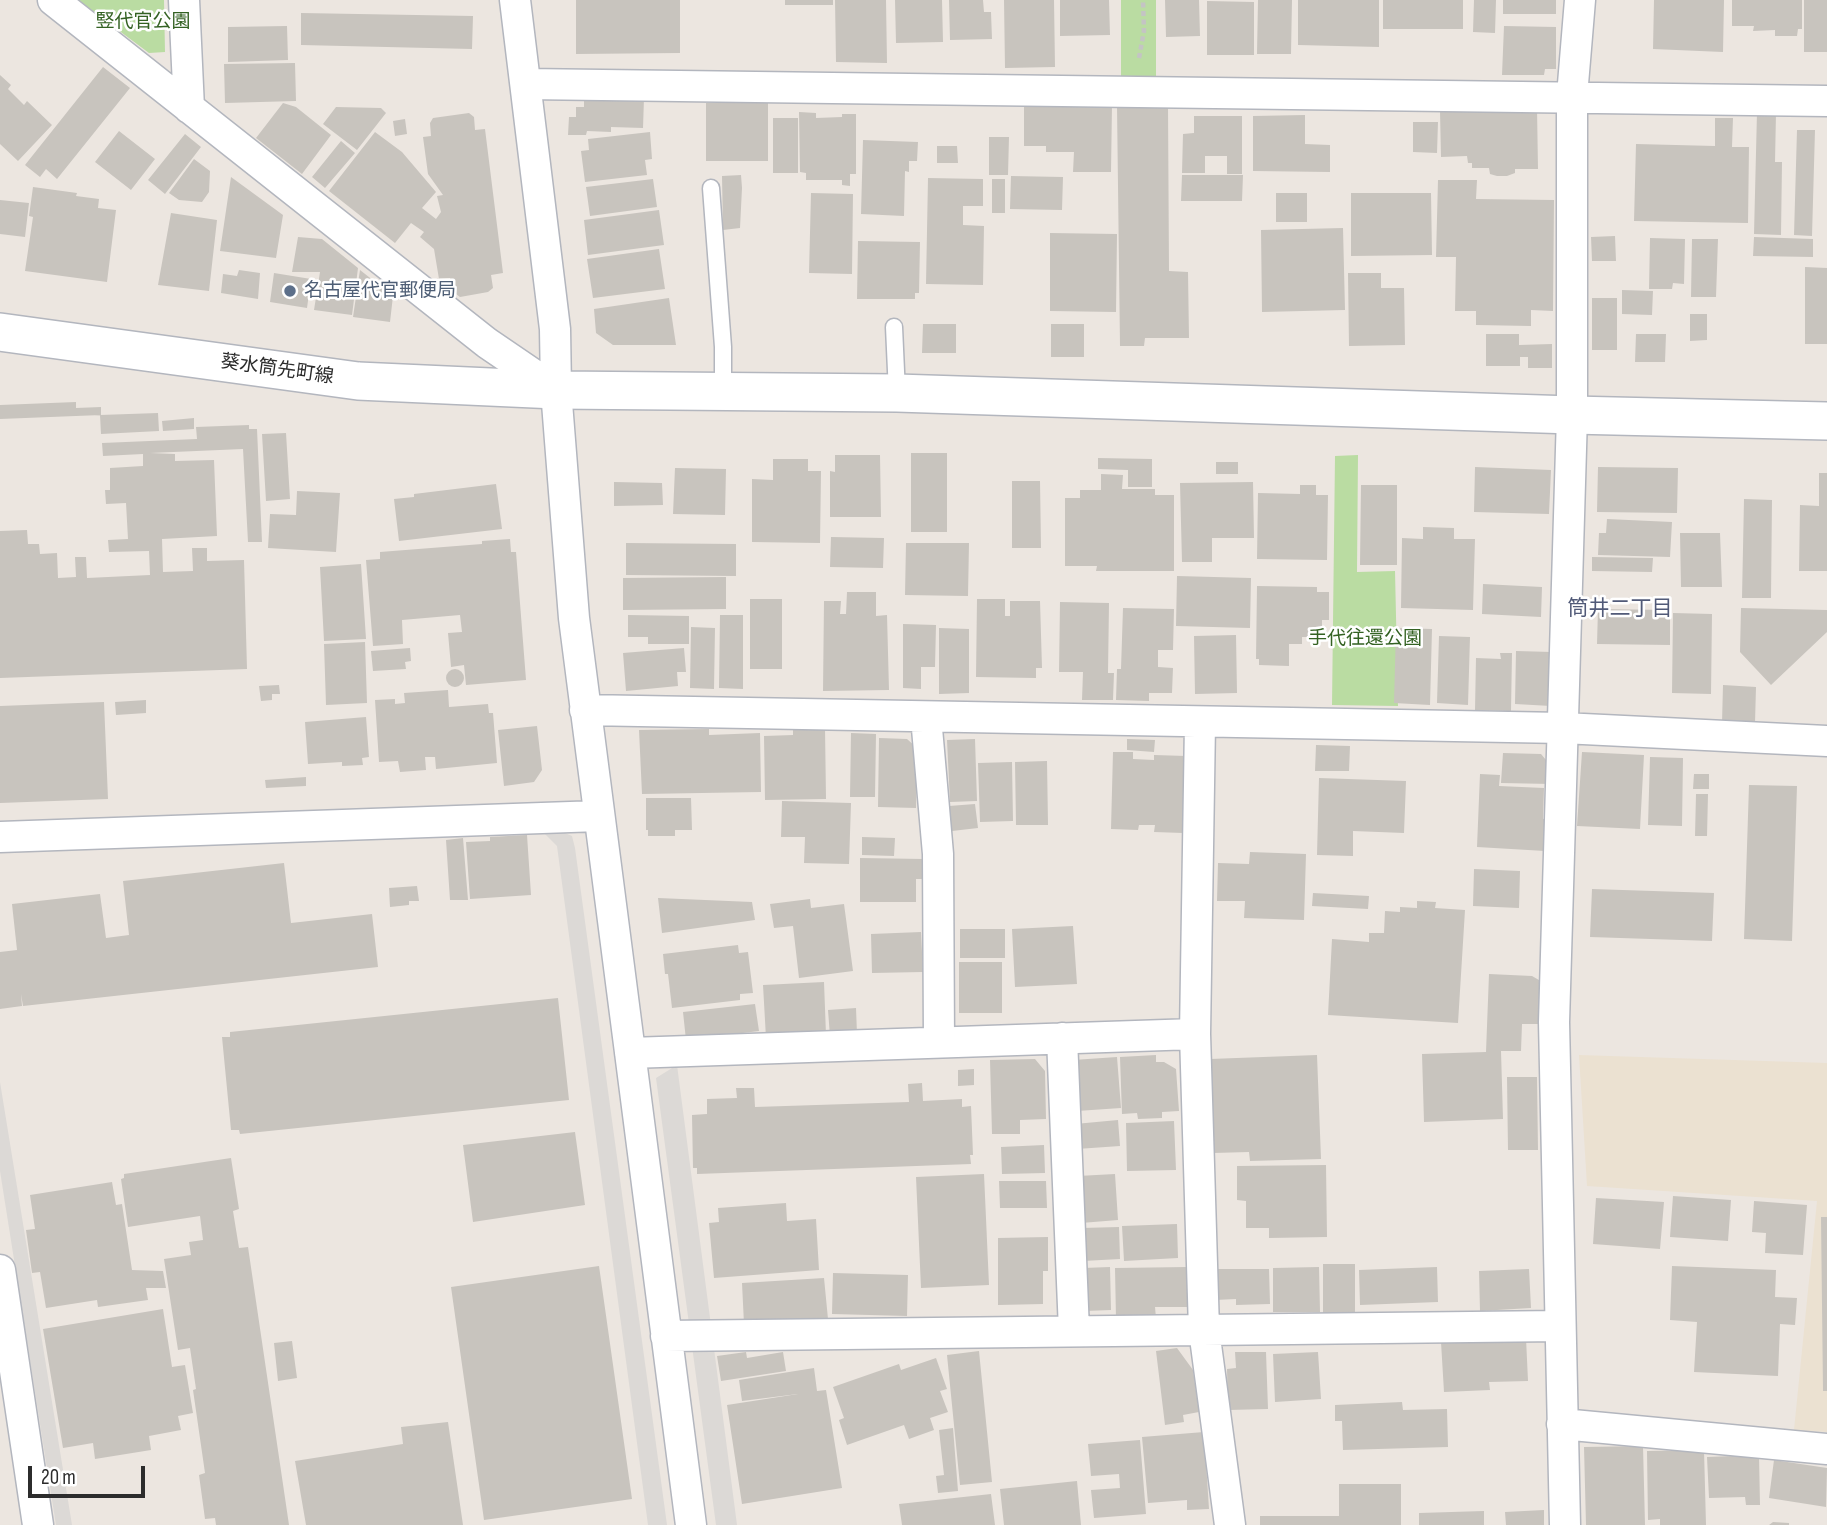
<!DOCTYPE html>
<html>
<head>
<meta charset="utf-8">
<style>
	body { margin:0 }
	#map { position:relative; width:1827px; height:1525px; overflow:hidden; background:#ece6e0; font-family:"Sofia Sans Condensed",sans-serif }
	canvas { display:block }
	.scale { position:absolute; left:28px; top:1466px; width:117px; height:32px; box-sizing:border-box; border:4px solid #2c2c2c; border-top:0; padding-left:9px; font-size:21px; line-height:24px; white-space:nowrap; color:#2c2c2c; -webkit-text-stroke:5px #fff; paint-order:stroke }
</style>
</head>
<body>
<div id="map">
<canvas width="1827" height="1525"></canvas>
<div class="scale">20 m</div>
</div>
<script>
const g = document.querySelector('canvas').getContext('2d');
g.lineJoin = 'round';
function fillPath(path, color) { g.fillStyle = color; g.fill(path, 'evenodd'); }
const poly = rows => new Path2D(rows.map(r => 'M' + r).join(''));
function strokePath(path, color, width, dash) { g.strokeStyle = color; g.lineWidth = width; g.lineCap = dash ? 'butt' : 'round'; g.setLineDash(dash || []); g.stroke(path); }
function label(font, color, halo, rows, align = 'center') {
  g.font = font + ' "Sofia Sans Condensed","Noto Sans JP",sans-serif'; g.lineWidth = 5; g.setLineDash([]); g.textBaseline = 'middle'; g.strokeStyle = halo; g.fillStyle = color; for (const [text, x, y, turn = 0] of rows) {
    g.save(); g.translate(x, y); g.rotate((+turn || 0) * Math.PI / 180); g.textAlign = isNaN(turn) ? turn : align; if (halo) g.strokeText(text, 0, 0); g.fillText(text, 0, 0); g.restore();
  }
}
fillPath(poly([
	[1579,1055,1827,1063,1827,1432,1794,1430,1817,1201,1587,1186]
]), '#ebe1d1');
fillPath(poly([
	[78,0,164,0,165,52,149,53],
	[1121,0,1156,0,1156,77,1121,78],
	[1358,455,1357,572,1395,571,1398,706,1332,705,1335,456]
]), '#badca2');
fillPath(poly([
	[544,833,565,833,572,836,575,848,667,1525,648,1525,557,846],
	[677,1065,737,1525,716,1525,656,1078],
	[0,1082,72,1525,56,1525,0,1171]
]), '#dcd9d6');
fillPath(poly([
	[576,0,680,0,680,53,576,54],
	[785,0,833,0,833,5,785,5],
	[835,0,886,0,887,63,836,62],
	[895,0,942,0,943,42,896,43],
	[949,0,983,0,984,12,991,12,992,39,950,40],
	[1004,0,1054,0,1055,67,1005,68],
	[1060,0,1109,0,1110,35,1060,36],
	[1165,0,1199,0,1200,36,1166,37],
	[1258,0,1292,0,1291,54,1257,54],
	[1298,0,1379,0,1379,47,1298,45],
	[1383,0,1463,0,1463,29,1383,29],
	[1474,0,1496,0,1495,33,1473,32],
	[1503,0,1556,0,1556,14,1503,14],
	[1654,0,1724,0,1723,52,1653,49],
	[1732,0,1802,0,1802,29,1798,29,1797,36,1775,36,1775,30,1753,31,1754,26,1732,26],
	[1804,0,1827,0,1827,52,1804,52],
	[1207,1,1254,2,1254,55,1207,55],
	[301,13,473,16,472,49,301,45],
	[287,26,288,60,228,62,228,27],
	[1504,26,1556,27,1556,69,1545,69,1544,75,1502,75],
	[295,63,296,101,225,103,224,64],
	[103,67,130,88,57,179,46,169,40,177,25,165],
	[0,75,11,85,8,89,24,105,27,101,52,125,18,161,0,144],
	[644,98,643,128,611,127,611,132,587,131,586,135,568,135,569,117,576,117,576,107,584,107,584,99],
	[283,103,296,107,331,135,302,174,256,138],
	[706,103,768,103,768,161,706,161],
	[1024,105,1112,105,1111,172,1073,172,1074,152,1046,152,1046,146,1024,146],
	[1117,106,1168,106,1169,271,1188,272,1189,338,1145,338,1144,346,1120,346],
	[336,107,381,108,386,113,357,150,323,124],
	[1537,108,1538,169,1515,169,1515,173,1507,176,1497,176,1490,174,1489,168,1472,168,1472,163,1468,163,1467,156,1441,157,1440,111],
	[799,112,816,113,816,118,842,117,842,114,856,114,856,174,850,174,850,186,842,185,842,180,806,180,806,173,800,172],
	[1757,112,1776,113,1775,162,1782,162,1781,235,1754,234],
	[469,113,474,117,475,130,485,129,503,273,491,275,493,288,488,292,460,297,452,291,450,278,439,279,434,249,420,237,424,232,411,223,395,243,329,191,375,132,402,152,436,192,422,208,436,219,441,212,437,196,443,195,428,174,423,137,431,136,430,123,433,118],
	[1305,115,1305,144,1330,145,1330,172,1253,171,1253,116],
	[1194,116,1242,116,1242,174,1227,174,1227,156,1205,156,1205,173,1182,173,1183,134,1194,133],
	[773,118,798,118,798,173,773,173],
	[1715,118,1733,118,1732,147,1749,147,1748,223,1634,221,1636,144,1715,146],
	[405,119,407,134,395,136,393,121],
	[1413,122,1438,122,1437,153,1413,152],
	[1797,130,1815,130,1812,236,1794,235],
	[119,131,155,159,131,190,95,162],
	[650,132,652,159,645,160,647,175,585,182,581,151,589,150,588,139],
	[185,134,201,147,165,194,148,180],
	[989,137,1009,137,1008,175,989,175],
	[863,140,918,142,917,161,909,161,909,172,905,171,904,216,861,214],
	[341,141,355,153,325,188,312,177],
	[937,146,957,146,958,163,937,163],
	[194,159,210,171,209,192,202,202,179,200,169,193],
	[741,175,742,188,740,228,723,230,722,176],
	[1182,175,1243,175,1242,201,1181,201],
	[1011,176,1063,177,1062,210,1010,209],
	[231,177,283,215,276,258,220,251],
	[928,178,983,179,983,206,963,206,963,225,984,226,983,285,926,284],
	[653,179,657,207,590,216,586,187],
	[992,179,1005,179,1005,213,992,213],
	[1438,180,1477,180,1476,199,1554,200,1553,311,1531,310,1531,326,1476,325,1476,311,1455,311,1456,257,1436,257],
	[33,187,77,193,76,196,99,199,98,208,116,210,107,282,25,271,33,217,29,216],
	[811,193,853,194,852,274,809,273],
	[1276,193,1307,193,1307,222,1276,222],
	[1351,193,1431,193,1432,255,1351,256],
	[0,200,29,203,25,237,0,234],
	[659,210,664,245,588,255,584,220],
	[171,213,217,220,209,291,158,285],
	[1343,228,1345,310,1262,312,1261,230],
	[1050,233,1117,234,1116,312,1050,311],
	[1615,236,1616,261,1592,261,1591,237],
	[298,237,322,239,358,268,352,315,314,310,320,272,292,272],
	[1754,237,1813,239,1813,257,1753,256],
	[1650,238,1685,239,1684,284,1673,283,1672,289,1649,289],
	[1692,239,1718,239,1716,297,1691,297],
	[858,241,920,242,919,293,915,293,915,299,857,299],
	[659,249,665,289,593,298,587,259],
	[1805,267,1827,268,1827,344,1805,344],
	[239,270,260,273,258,299,221,293,223,274,237,276],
	[360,270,393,296,390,322,353,317],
	[274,273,311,279,307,308,270,302],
	[1348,273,1381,273,1381,288,1404,288,1405,345,1349,346],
	[1622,290,1653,291,1652,315,1622,314],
	[669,298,676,345,613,345,596,333,594,309],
	[1592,298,1617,298,1617,350,1592,350],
	[1690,314,1707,314,1707,340,1690,341],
	[923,324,956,324,956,353,922,353],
	[1051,324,1084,324,1084,357,1051,357],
	[1486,334,1519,334,1519,345,1552,344,1552,368,1528,368,1528,357,1520,357,1520,366,1486,366],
	[1636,334,1666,334,1665,362,1635,362],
	[76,402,76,408,101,407,101,415,0,419,0,405],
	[158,413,159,431,101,434,100,415],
	[194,418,194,429,163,431,162,421],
	[249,425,249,429,257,429,262,542,248,542,243,449,150,453,175,454,175,461,214,460,217,536,162,539,163,572,193,571,192,548,207,548,207,561,244,560,247,669,0,678,0,531,27,530,28,544,39,544,40,554,57,553,58,578,76,577,75,557,86,557,87,578,150,575,149,551,109,552,108,540,128,539,126,503,106,504,105,490,110,490,110,468,143,466,143,454,103,456,102,443,197,439,196,427],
	[286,433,290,499,266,501,262,434],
	[911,453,947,453,947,532,911,532],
	[835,455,880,455,881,517,830,517,830,471,835,472],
	[1098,458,1152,459,1152,487,1128,487,1128,470,1098,469],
	[773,459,808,459,808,471,821,471,820,543,752,542,752,479,773,480],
	[1216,462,1238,462,1238,474,1216,474],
	[1475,467,1551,470,1549,514,1474,512],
	[1598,467,1678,468,1677,513,1597,512],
	[675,468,726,469,725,515,673,514],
	[1819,473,1827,473,1827,571,1799,571,1800,505,1819,506],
	[1101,474,1123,475,1122,489,1155,489,1155,495,1174,495,1174,571,1096,571,1097,566,1065,566,1065,498,1080,498,1080,490,1101,490],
	[1012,481,1040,481,1041,548,1012,548],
	[614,482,662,483,663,505,614,506],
	[1253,482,1254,538,1212,538,1212,562,1182,562,1180,483],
	[496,484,502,529,399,541,394,499,414,497,414,494],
	[1300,485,1316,485,1316,495,1328,495,1327,560,1257,559,1258,493,1300,494],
	[1361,485,1397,485,1397,565,1360,565],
	[297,491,340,493,336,552,268,548,270,514,296,515],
	[1744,499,1772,500,1771,598,1742,598],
	[1607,519,1672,522,1670,557,1598,555,1599,533,1606,533],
	[1423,527,1454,528,1454,539,1475,539,1473,610,1401,608,1402,538,1423,539],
	[1680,533,1720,533,1722,587,1681,587],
	[831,537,884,538,883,568,830,567],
	[510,539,511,552,516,552,526,680,466,685,464,665,451,667,448,633,462,632,460,615,402,620,403,644,373,646,366,560,380,559,380,552,482,544,482,541],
	[626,543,736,544,736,576,626,575],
	[906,543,969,543,968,596,905,595],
	[1592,557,1653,558,1652,572,1592,571],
	[361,564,366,639,324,641,320,567],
	[1177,576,1251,578,1250,628,1176,626],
	[726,577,726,609,623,610,623,578],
	[1483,584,1542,587,1541,617,1482,614],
	[1257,586,1317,587,1317,592,1329,592,1329,620,1322,620,1322,637,1302,637,1302,644,1289,644,1289,666,1259,665,1259,659,1256,659],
	[847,592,876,592,876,616,887,615,889,690,823,691,824,601,841,601,840,614,846,614],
	[750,599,782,599,782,669,750,669],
	[977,599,1005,599,1005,616,1010,616,1010,601,1040,601,1042,668,1036,668,1036,678,976,677],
	[1060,602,1109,603,1108,673,1114,673,1113,700,1082,700,1083,672,1059,672],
	[1123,608,1174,609,1173,650,1158,650,1158,667,1173,668,1172,693,1149,693,1149,701,1116,700,1117,669,1121,669],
	[1741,608,1827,610,1827,632,1771,685,1740,652],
	[1598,609,1670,610,1670,645,1597,644],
	[1673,613,1712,614,1711,694,1672,693],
	[628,615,689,616,689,644,648,644,648,637,628,637],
	[720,615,743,615,743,689,719,688],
	[903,624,936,625,935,667,921,667,921,689,903,688],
	[691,627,715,628,714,689,690,688],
	[939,628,969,629,969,693,939,694],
	[1396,628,1432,629,1430,705,1394,703],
	[1236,635,1237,693,1195,694,1194,636],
	[1439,636,1470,637,1468,705,1437,703],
	[365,642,367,703,326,705,324,644],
	[410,648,411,661,405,662,406,669,373,671,371,651],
	[684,648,686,672,677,672,678,686,626,691,623,653],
	[1516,651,1552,652,1551,706,1515,704],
	[1500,653,1512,653,1511,711,1475,710,1476,658,1501,659],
	'446 678a9 9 0 1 1 18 0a9 9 0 1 1-18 0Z',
	[279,685,280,694,272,694,272,700,261,701,259,686],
	[1723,685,1756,687,1755,723,1722,723],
	[448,690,449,707,488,704,489,713,493,713,497,763,436,769,435,757,425,757,426,770,400,772,398,761,379,762,375,700,395,699,395,704,405,703,404,693],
	[146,700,146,713,116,715,115,702],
	[104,702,108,799,0,803,0,706],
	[366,717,369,757,362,758,363,765,342,766,342,762,308,764,305,722],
	[537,726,542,770,534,782,504,786,498,730],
	[825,728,826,799,765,800,764,736,793,735,793,729],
	[709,729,709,735,760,733,761,792,642,794,639,730],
	[851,733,876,734,875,797,850,797],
	[879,738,907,739,917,748,916,808,878,807],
	[975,739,977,801,950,802,947,740],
	[1127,739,1155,740,1154,752,1127,750],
	[1316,745,1350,746,1349,771,1315,771],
	[1113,752,1133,752,1133,759,1154,760,1154,755,1186,756,1183,833,1154,832,1155,825,1139,825,1138,830,1111,829],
	[1582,752,1644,755,1640,829,1577,826],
	[1503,753,1541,754,1551,766,1551,784,1501,783],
	[1650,757,1683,758,1682,826,1648,825],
	[1047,761,1048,825,1016,825,1015,762],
	[1012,762,1013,821,980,822,978,763],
	[1480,774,1500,775,1499,786,1544,788,1543,819,1547,819,1545,851,1477,847],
	[1694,774,1709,774,1709,789,1693,789],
	[306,777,306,786,266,788,265,780],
	[1319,778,1406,781,1404,833,1353,831,1353,856,1317,855],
	[1749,785,1797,786,1792,941,1744,939],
	[1696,794,1708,794,1707,836,1695,836],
	[646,798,691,798,692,830,675,830,675,836,648,836,648,830,646,830],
	[782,801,851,803,849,864,804,863,805,837,781,837],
	[975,804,978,828,952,831,949,806],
	[527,835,531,895,470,899,466,842,490,841,490,837],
	[862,837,895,838,894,856,862,855],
	[463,838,468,900,450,900,446,840],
	[1250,852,1306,854,1304,920,1244,918,1245,901,1217,901,1218,863,1249,864],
	[860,858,924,859,924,879,916,879,916,902,860,902],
	[284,863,291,923,372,914,378,967,23,1006,21,994,22,1006,0,1009,0,952,17,950,12,904,100,894,106,938,129,935,123,881],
	[1474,869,1520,871,1519,908,1473,906],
	[417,886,419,901,409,901,409,905,390,907,389,888],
	[1592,889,1714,893,1712,941,1590,937],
	[1313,893,1369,896,1368,909,1312,906],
	[658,898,752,902,755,920,662,933],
	[810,899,811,908,844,904,853,971,799,978,793,926,774,928,770,904],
	[1417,901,1436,902,1435,908,1465,910,1458,1023,1328,1015,1332,939,1369,942,1369,933,1384,933,1385,911,1400,912,1400,907,1417,908],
	[1073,926,1077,984,1015,987,1012,929],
	[960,929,1005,929,1005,958,960,958],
	[921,932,923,972,872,973,871,934],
	[738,945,739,953,748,952,753,993,740,994,740,1000,672,1008,668,974,665,974,663,954],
	[959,962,1002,962,1002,1013,959,1013],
	[1489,974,1532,976,1551,987,1552,1012,1539,1012,1539,1024,1522,1024,1521,1051,1501,1051,1503,1119,1424,1122,1422,1054,1486,1052],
	[824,982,826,1035,766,1038,763,985],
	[558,998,569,1100,240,1134,239,1130,231,1130,222,1037,230,1037,230,1032],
	[755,1004,759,1031,686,1040,683,1012],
	[856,1008,857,1034,830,1036,828,1010],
	[1156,1055,1156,1062,1164,1062,1176,1069,1179,1111,1162,1112,1162,1118,1138,1119,1137,1113,1122,1114,1120,1057],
	[1317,1055,1321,1159,1250,1161,1249,1152,1213,1153,1210,1059],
	[1117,1057,1121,1108,1077,1111,1073,1060],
	[1035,1059,1045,1071,1046,1119,1020,1120,1020,1134,992,1134,990,1060],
	[974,1069,974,1085,958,1086,958,1070],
	[1507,1077,1537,1077,1538,1150,1508,1150],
	[922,1083,923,1101,962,1099,962,1107,971,1106,973,1155,970,1155,971,1164,697,1174,697,1168,693,1168,692,1115,707,1114,707,1099,737,1098,736,1088,754,1088,755,1107,909,1102,908,1084],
	[1118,1120,1120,1146,1077,1149,1075,1124],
	[1174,1121,1176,1170,1127,1171,1126,1123],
	[575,1132,585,1205,473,1222,463,1145],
	[1044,1145,1045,1173,1002,1174,1001,1147],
	[231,1158,239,1209,233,1211,239,1248,248,1247,289,1525,216,1525,215,1518,205,1519,199,1475,205,1473,193,1390,196,1389,190,1348,178,1350,164,1259,191,1255,189,1242,203,1240,200,1216,128,1227,121,1179,124,1178,124,1174],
	[1326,1165,1327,1237,1269,1238,1269,1228,1246,1228,1246,1201,1237,1200,1237,1166],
	[984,1174,989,1285,921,1288,916,1177],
	[1115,1174,1118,1220,1081,1223,1078,1176],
	[999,1181,1046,1181,1047,1208,1000,1208],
	[112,1182,116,1205,122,1204,132,1270,163,1271,166,1288,146,1288,148,1300,98,1307,97,1300,46,1308,40,1272,32,1273,26,1230,35,1229,30,1195],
	[1673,1196,1731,1200,1728,1241,1670,1237],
	[1596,1198,1664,1202,1660,1249,1593,1244],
	[1754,1201,1807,1205,1803,1255,1765,1253,1766,1233,1752,1232],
	[786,1203,787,1221,816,1219,819,1270,714,1278,709,1223,719,1222,718,1208],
	[1821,1217,1827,1217,1827,1391,1823,1391],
	[1177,1224,1178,1258,1124,1261,1122,1226],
	[1119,1227,1120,1259,1083,1261,1081,1228],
	[1048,1237,1048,1271,1043,1271,1043,1304,998,1305,998,1238],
	[1323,1264,1355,1264,1355,1313,1323,1314],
	[599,1266,632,1499,484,1520,451,1287],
	[1672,1266,1776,1270,1775,1297,1797,1298,1795,1325,1780,1324,1778,1376,1694,1372,1697,1322,1670,1320],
	[1110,1267,1111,1310,1085,1311,1083,1268],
	[1187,1267,1188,1307,1155,1307,1156,1318,1116,1319,1115,1268],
	[1319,1267,1320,1312,1273,1312,1273,1268],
	[1437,1267,1438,1302,1360,1305,1359,1270],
	[1215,1269,1269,1269,1270,1304,1236,1305,1236,1299,1215,1300],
	[1529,1269,1531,1308,1480,1311,1479,1271],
	[833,1273,908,1275,907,1316,832,1314],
	[824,1278,828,1319,744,1324,742,1283],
	[163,1309,172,1367,185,1365,193,1413,178,1416,181,1430,149,1436,151,1450,95,1459,93,1443,63,1448,43,1329],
	[1526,1338,1528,1381,1489,1382,1490,1390,1444,1392,1441,1342],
	[292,1341,297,1378,278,1381,274,1343],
	[1177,1348,1193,1370,1199,1412,1183,1415,1184,1422,1165,1425,1156,1351],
	[979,1351,992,1482,960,1485,947,1355],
	[746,1352,747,1358,783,1352,786,1371,721,1381,717,1356],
	[1235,1352,1266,1352,1268,1409,1228,1410,1227,1369,1236,1368],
	[1318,1352,1321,1399,1275,1402,1273,1354],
	[936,1358,947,1389,940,1391,948,1412,930,1418,934,1430,909,1439,904,1425,847,1445,839,1420,844,1418,833,1387,899,1364,901,1370],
	[814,1368,817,1391,826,1390,842,1488,742,1504,727,1405,798,1394,742,1401,739,1380],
	[1402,1402,1403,1410,1447,1409,1448,1447,1343,1450,1342,1421,1335,1421,1335,1405],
	[448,1422,463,1525,306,1525,295,1461,403,1444,401,1427],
	[953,1428,958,1491,938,1493,936,1476,944,1475,939,1430],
	[1204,1432,1209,1509,1187,1510,1187,1500,1148,1503,1142,1437],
	[1140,1440,1146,1514,1094,1518,1091,1490,1120,1488,1119,1474,1091,1476,1088,1444],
	[1643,1446,1645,1525,1586,1525,1584,1447],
	[1704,1450,1706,1525,1660,1525,1660,1519,1648,1520,1647,1451],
	[1759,1455,1760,1505,1746,1505,1745,1497,1709,1498,1707,1457],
	[1774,1460,1827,1468,1826,1507,1769,1498],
	[1077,1481,1081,1525,1004,1525,1000,1489],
	[1339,1484,1401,1484,1401,1525,1260,1525,1260,1516,1339,1516],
	[991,1494,995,1525,902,1525,899,1504],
	[1544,1510,1544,1525,1506,1525,1505,1512],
	[1484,1511,1484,1525,1419,1525,1419,1513],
	[1773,1522,1789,1523,1789,1525,1769,1525]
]), '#c8c4be');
const service = poly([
	[711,188,723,347,723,391],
	[894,327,897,393]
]);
const minor = poly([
	[53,0,487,343,556,390],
	[184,0,189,108],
	[515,0,555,329,556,390,574,618,691,1525],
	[526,84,1827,101],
	[585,710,1563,728,1827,741],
	[926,717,938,854,939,1042],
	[1200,723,1195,1034,1204,1330,1230,1525],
	[0,837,599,816],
	[1062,1038,1074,1331],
	[630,1053,1195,1034],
	[0,1270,38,1525],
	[666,1336,1560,1326],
	[1562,1424,1827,1449],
	[1565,1525,1554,1022,1572,415,1572,96,1580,0]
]);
const tertiary = poly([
	[0,332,358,381,556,390,897,393,1572,415,1827,421]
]);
strokePath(service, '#b3b6be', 19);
strokePath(minor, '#b3b6be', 33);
strokePath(tertiary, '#b3b6be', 40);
strokePath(poly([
	[1139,58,1144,31,1143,0]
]), '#c4c4c4', 4.5, [5, 3.5]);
strokePath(service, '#fff', 16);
strokePath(minor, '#fff', 30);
strokePath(tertiary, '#fff', 37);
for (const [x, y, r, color] of [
	[290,291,7,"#5c6f8a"]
]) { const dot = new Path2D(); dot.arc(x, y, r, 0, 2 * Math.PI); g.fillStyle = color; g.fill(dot); strokePath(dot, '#fff', 2.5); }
label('19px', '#346223', '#fff', [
	["竪代官公園",143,22],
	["手代往還公園",1365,639]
]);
label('19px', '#4e5e75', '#fff', [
	["名古屋代官郵便局",304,291]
], 'left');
label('19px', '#2c2c2c', '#fff', [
	["葵水筒先町線",277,370,8]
]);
label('21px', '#515a78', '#fff', [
	["筒井二丁目",1620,610]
]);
</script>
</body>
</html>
